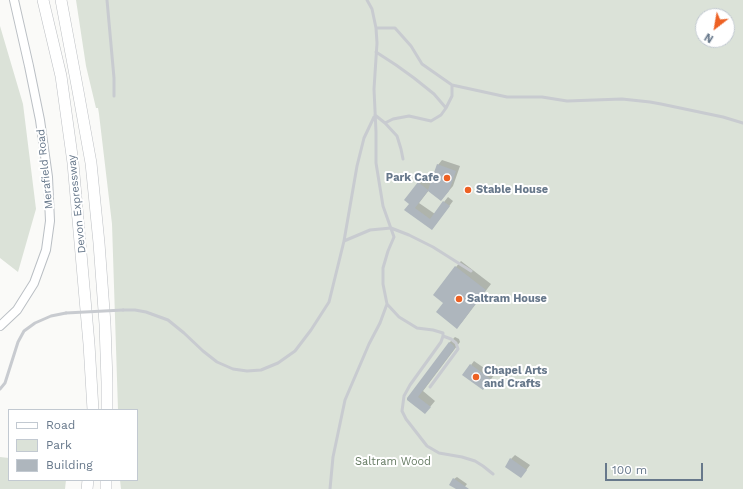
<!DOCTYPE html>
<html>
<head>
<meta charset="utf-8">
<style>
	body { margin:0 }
	#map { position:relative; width:743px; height:489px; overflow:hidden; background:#fafaf8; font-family:"Work Sans",sans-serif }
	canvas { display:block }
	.legend { position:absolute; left:8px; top:409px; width:130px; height:72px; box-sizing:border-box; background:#fff; border:1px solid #c2c9d1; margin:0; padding:5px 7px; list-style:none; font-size:12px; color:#67788b }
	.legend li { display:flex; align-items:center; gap:8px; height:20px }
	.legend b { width:20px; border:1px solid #c2c9d1 }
	.north { position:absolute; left:695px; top:8px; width:40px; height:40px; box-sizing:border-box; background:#fff; border:1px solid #c2c9d1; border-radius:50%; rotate:211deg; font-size:11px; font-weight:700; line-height:16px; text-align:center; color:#67788b }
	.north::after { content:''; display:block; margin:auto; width:14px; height:18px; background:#ed6124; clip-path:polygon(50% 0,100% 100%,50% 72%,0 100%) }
	.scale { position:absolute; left:605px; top:463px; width:98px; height:18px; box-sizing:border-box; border:2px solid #67788b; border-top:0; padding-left:5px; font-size:12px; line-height:14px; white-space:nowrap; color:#67788b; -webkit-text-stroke:3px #fff; paint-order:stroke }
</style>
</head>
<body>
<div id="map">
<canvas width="743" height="489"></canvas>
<ul class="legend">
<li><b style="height:5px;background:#fff"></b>Road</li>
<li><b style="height:11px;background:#dbe2d8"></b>Park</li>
<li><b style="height:11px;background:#aeb6bd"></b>Building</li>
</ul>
<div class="north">N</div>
<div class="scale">100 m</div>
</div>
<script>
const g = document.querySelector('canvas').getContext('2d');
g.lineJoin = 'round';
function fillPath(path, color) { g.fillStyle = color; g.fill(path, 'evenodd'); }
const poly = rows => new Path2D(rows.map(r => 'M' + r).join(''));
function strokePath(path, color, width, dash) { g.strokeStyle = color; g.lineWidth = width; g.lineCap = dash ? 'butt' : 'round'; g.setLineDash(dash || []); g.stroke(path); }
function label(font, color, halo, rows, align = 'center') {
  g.font = font + ' "Work Sans",sans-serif'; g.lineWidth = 4; g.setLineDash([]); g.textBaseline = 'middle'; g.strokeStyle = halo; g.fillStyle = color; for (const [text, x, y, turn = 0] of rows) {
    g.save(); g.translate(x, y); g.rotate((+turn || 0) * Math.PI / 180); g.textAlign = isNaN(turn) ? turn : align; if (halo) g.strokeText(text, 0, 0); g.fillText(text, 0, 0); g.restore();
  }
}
fillPath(poly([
	[76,0,743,0,743,489,121,489,120,480,137,480,137,410,118,410,112,224,99,114,98,108,96,108,86,66],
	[703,16,727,16,727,40,703,40],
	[0,26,23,104,36,209,18,272,0,258],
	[0,457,9,458,9,480,66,480,65,489,0,489]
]), '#dbe2d8');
fillPath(poly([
	[442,160,460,166,453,186,441,200,429,190,419,203,435,214,444,202,448,197,453,201,436,224,432,229,410,203,418,183,423,178,431,184,438,165],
	[461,261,491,284,462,322,457,327,444,302,456,267],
	[455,337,459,339,460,342,423,391,435,401,430,407,408,398,450,342],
	[474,361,494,375,487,385,471,365],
	[515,455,530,465,521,477,511,459],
	[457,477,467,484,463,489,458,489,454,479]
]), '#0003');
fillPath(poly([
	[437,164,456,171,449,191,441,201,428,191,415,208,430,219,443,201,450,206,432,230,404,210,409,204,404,200,418,182,428,190],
	[455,266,486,290,457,329,436,312,443,303,433,295],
	[449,342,453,345,455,348,418,397,431,407,425,414,407,400,407,398],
	[470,364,491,379,483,390,462,375],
	[510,458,527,470,521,478,505,467],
	[453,478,469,489,456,489,449,485]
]), '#aeb6bd');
const secondary = poly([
	[0,326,17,310,34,283,46,250,50,221,48,177,40,120,29,66,14,0]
]);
const highway = poly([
	[43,0,61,76,73,163,89,344,93,410],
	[61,0,78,91,91,163,99,243,105,324,107,382,107,410],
	[106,480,106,489],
	[87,489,88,480]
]);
strokePath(secondary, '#babfc4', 10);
strokePath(highway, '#bcbfc3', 12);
strokePath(poly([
	[107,0,114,78,114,96],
	[376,28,395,28,411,46,422,64,452,85,507,97,542,97,567,101,622,99,650,102,661,104,723,117,743,123],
	[376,52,396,65,414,78,434,94,446,108],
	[375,115,385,123,397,136,401,149,403,159],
	[385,123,393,119,409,116,431,121,441,115,446,108,452,96,452,85],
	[344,241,370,230,391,228,409,235,433,247,471,271],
	[387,304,399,317,417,328,433,330,443,333,443,336,441,342,410,385,404,396,402,411,406,419,427,446,439,453,462,457,475,461,483,466,493,474],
	[123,310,135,310,146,312,168,320,184,333,203,351,217,362,233,369,247,371,261,370,278,363,295,351,311,330,329,302,344,241,357,166,364,138,374,117],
	[430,387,458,349,456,343,451,339,443,336],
	[0,389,5,383,18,342,24,331,35,323,51,316,66,313],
	[330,489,333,457,345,400,369,344,380,323,387,304,383,284,383,268,388,251,394,237,383,206,376,163,376,132,374,89,377,43,376,28,372,9,367,0]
]), '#c8cbd0', 3);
strokePath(secondary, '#fff', 8);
strokePath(highway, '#fff', 11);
strokePath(poly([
	[66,313,123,310]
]), '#c8cbd0', 3);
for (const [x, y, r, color] of [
	[447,178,4,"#ed6124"],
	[468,190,4,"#ed6124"],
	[459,299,4,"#ed6124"],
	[476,377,4,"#ed6124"]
]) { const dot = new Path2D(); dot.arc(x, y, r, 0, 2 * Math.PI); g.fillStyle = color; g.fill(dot); strokePath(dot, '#fff', 1.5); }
label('11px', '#67788b', '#fff', [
	["Merafield Road",45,169,-96],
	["Devon Expressway",77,204,-96]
]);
label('bold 11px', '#67788b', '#fff', [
	["Park Cafe",439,178,"right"],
	["Stable House",476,190],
	["Saltram House",467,299],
	["Chapel Arts",484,371],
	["and Crafts",484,384]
], 'left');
label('11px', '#667b63', '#fff', [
	["Saltram Wood",393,462]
]);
</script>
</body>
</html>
